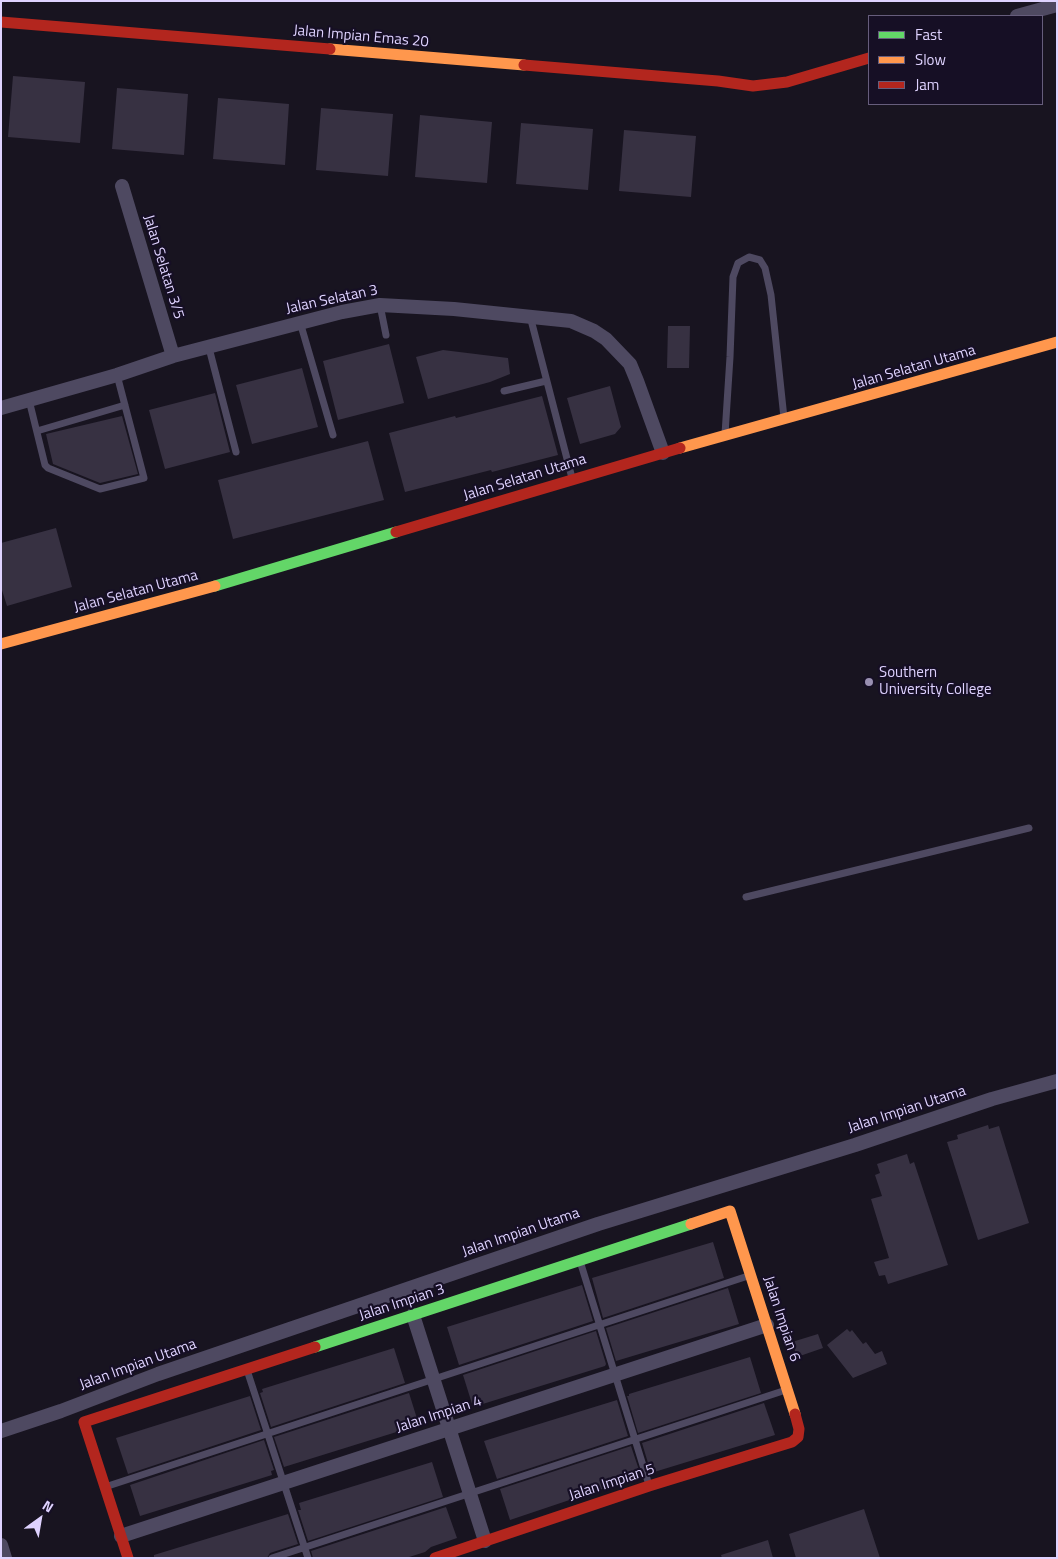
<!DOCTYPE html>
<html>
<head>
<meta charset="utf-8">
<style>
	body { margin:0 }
	#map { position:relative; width:1058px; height:1559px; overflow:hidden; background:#181420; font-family:"Titillium Web",sans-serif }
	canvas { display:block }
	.frame { position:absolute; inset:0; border:2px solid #dfd3ff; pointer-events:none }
	.legend { position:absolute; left:868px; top:15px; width:175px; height:90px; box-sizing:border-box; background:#160f25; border:1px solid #665d7c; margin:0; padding:6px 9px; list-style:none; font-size:15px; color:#dfd3ff }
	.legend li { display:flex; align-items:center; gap:10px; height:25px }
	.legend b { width:25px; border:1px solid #665d7c }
	.north { position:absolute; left:15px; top:1494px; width:50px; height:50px; -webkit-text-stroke:4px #160f25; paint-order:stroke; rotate:32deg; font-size:14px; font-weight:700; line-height:20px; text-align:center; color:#dfd3ff }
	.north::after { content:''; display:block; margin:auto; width:18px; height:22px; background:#dfd3ff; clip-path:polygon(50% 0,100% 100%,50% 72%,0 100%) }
</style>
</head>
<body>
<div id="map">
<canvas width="1058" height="1559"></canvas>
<div class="frame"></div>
<ul class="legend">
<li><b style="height:6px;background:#63d668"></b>Fast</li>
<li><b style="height:6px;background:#ff974d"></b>Slow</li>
<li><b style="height:6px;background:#b3261e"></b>Jam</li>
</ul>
<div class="north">N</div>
</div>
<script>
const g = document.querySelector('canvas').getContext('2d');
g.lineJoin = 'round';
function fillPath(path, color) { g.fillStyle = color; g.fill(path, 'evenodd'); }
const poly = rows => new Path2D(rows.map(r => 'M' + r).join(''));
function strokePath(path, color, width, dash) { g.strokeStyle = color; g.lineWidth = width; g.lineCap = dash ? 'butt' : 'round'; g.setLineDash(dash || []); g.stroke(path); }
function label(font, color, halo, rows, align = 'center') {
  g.font = font + ' "Titillium Web",sans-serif'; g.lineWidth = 4.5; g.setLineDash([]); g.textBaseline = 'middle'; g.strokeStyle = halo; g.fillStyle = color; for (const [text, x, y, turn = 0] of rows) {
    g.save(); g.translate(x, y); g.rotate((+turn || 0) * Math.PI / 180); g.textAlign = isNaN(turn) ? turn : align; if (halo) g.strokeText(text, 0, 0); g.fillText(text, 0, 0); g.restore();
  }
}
fillPath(poly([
	[13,76,85,82,80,143,8,137],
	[117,88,188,94,184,155,112,149],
	[218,98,289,104,285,165,213,159],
	[321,108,393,114,388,176,316,170],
	[420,115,492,122,487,183,415,177],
	[521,123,593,129,588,190,516,184],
	[624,130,696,136,691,197,619,191],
	[668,326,690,326,689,368,667,368],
	[389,344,404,403,338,420,323,361],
	[443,350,508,358,510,374,490,382,428,399,416,357],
	[302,368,318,427,252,444,236,385],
	[610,386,621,427,615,434,580,444,567,398],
	[215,393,230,452,165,469,149,410],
	[542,396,558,455,492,472,491,470,405,492,389,433,455,416,456,418],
	[122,416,138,474,100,483,53,464,46,434],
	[368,441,384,500,233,539,218,480],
	[56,528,72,587,7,606,1,587,1,543],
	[988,1125,989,1129,999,1126,1029,1223,978,1240,947,1142,958,1139,957,1135],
	[907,1154,910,1164,914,1162,948,1265,888,1284,885,1275,879,1276,874,1262,889,1258,871,1199,882,1196,875,1175,880,1173,877,1164],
	[713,1242,724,1278,603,1318,592,1278],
	[582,1285,593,1321,459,1365,447,1327],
	[728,1288,739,1324,616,1361,606,1328],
	[847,1329,850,1332,852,1330,863,1344,866,1342,875,1354,882,1351,887,1364,853,1378,827,1345],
	[596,1331,606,1364,605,1366,473,1407,463,1375],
	[818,1334,823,1348,797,1357,792,1342],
	[394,1348,405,1383,271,1427,260,1393,263,1392,262,1389],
	[750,1357,761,1393,638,1433,627,1396,629,1396,629,1394],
	[409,1393,419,1425,284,1467,274,1437],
	[250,1396,261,1430,128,1474,116,1438],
	[617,1400,628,1436,497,1479,484,1441],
	[764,1403,775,1435,651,1473,642,1443],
	[264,1440,274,1470,271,1471,272,1475,140,1516,130,1485],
	[631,1446,641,1476,510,1520,500,1489],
	[432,1462,443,1497,308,1541,298,1510,301,1510,299,1503],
	[446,1507,457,1538,431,1547,425,1552,406,1558,313,1558,311,1551],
	[864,1509,880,1558,796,1558,789,1534],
	[288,1514,298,1544,270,1553,267,1558,154,1558,154,1555],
	[768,1540,773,1558,722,1558,721,1555]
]), '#373142');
strokePath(poly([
	[380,305,386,335],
	[530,316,572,478],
	[300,322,333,435],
	[209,348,236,452],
	[504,391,546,381],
	[29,400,45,465,48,468,100,489,144,478,117,375],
	[37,431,125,405],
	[725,434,730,357,733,277,738,263,749,257,760,260,765,268,771,295,784,418],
	[746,897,1029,828],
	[580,1261,649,1485],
	[247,1370,308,1558],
	[108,1486,748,1276],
	[272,1558,786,1390]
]), '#4e4961', 7);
strokePath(poly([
	[1017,16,1057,5],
	[122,186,173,356],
	[1,408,117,375,173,356,342,312,380,305,454,309,571,321,594,331,606,339,630,364,637,381,663,453],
	[413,1315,485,1541],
	[1,1431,61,1411,158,1374,598,1224,855,1145,992,1099,1057,1081],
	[121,1536,767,1325],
	[1,1545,5,1558]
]), '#4e4961', 14);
strokePath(poly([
	[215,586,396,532],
	[315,1347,691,1224]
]), '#63d668', 11);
strokePath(poly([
	[330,49,524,65],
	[680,448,1057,342],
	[1,644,215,586],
	[691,1224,730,1211,795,1414]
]), '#ff974d', 11);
strokePath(poly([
	[1,22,330,49],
	[524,65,718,81,753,86,787,82,869,58],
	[396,532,680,448],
	[128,1558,84,1422,315,1347],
	[435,1558,649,1486,792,1442,798,1437,799,1429,795,1414]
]), '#b3261e', 11);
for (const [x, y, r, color] of [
	[869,682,5,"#9990b1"]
]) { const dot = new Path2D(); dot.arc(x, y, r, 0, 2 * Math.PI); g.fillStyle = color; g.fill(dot); strokePath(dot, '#160f25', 2); }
label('15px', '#dfd3ff', '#160f25', [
	["Jalan Impian Emas 20",361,37,5],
	["Jalan Selatan 3/5",163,267,73],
	["Jalan Selatan 3",332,300,-12],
	["Jalan Selatan Utama",914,368,-16],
	["Jalan Selatan Utama",525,478,-17],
	["Jalan Selatan Utama",136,592,-15],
	["Jalan Impian Utama",907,1110,-18],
	["Jalan Impian Utama",521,1233,-19],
	["Jalan Impian 3",402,1303,-18],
	["Jalan Impian 6",781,1319,72],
	["Jalan Impian Utama",138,1365,-20],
	["Jalan Impian 4",439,1415,-18],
	["Jalan Impian 5",612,1483,-18]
]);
label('15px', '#dfd3ff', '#160f25', [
	["Southern",879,673],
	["University College",879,690]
], 'left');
</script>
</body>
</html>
